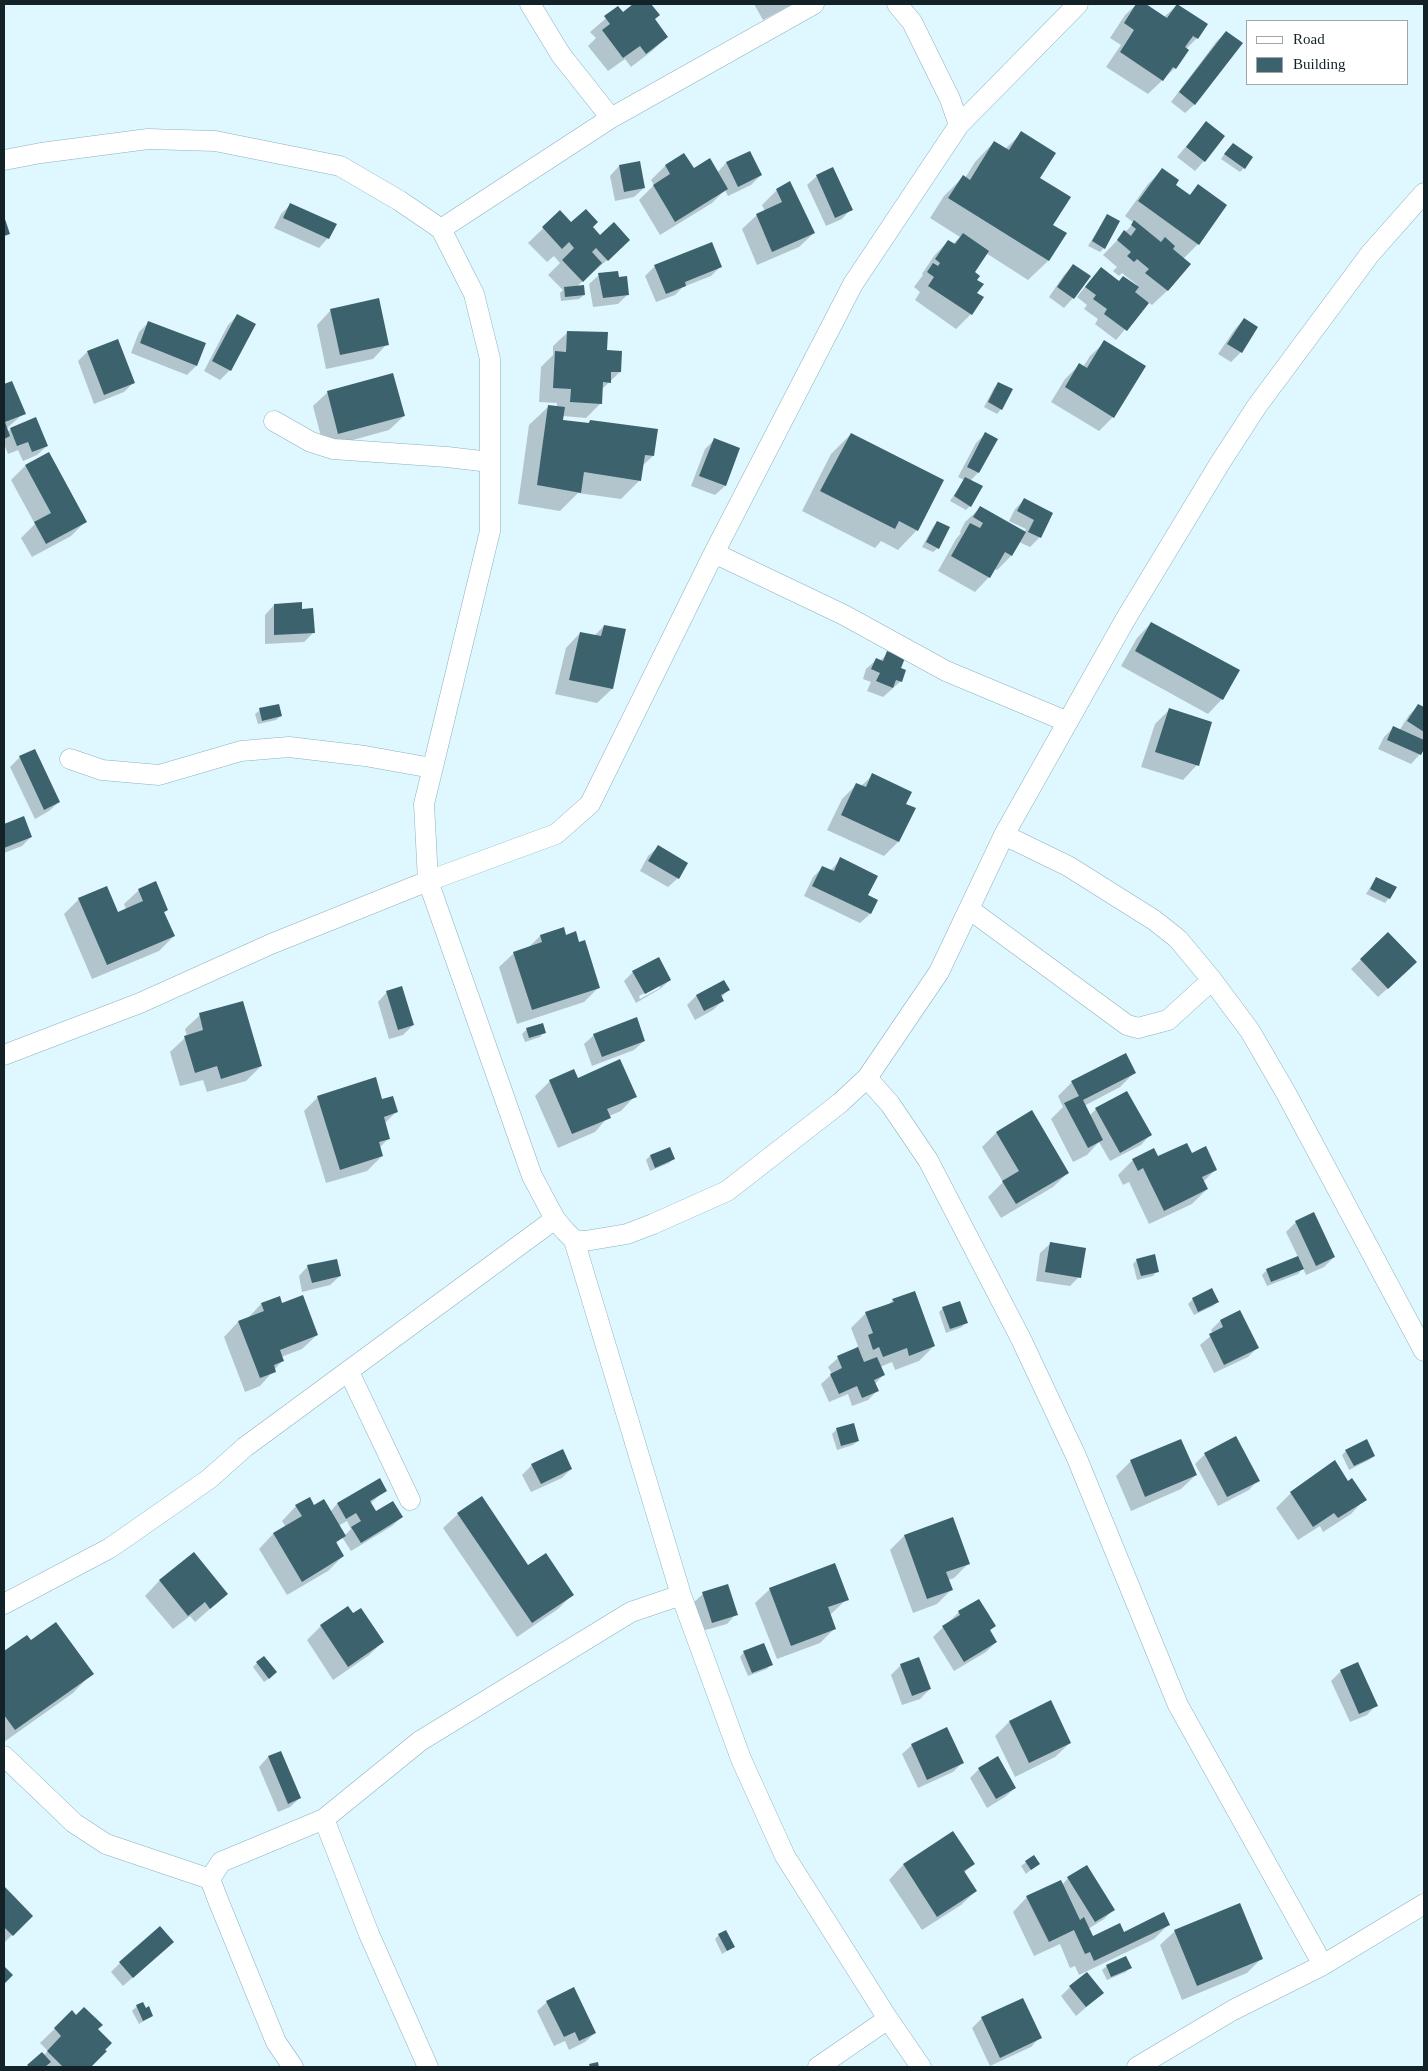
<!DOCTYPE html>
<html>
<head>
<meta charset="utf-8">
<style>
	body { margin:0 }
	#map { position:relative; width:1428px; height:2071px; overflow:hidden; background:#dff7ff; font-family:"Times New Roman",serif }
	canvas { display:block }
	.frame { position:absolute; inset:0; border:5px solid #122226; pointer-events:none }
	.legend { position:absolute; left:1246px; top:20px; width:162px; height:65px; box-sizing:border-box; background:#fff; border:1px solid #a0a7a8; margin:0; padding:6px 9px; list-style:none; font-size:15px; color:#122226 }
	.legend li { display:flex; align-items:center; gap:10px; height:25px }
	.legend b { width:25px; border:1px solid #a0a7a8 }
</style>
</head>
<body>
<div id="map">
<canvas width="1428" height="2071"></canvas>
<div class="frame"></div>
<ul class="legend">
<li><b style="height:6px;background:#fff"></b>Road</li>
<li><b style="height:14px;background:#3c626d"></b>Building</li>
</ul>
</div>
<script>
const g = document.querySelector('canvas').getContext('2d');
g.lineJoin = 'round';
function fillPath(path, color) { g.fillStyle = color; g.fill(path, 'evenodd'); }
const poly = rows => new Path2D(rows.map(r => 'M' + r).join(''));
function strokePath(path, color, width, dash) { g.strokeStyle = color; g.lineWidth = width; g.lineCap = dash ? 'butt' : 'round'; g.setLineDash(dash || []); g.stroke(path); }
fillPath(poly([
	[635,4,640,6,649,4,658,15,653,20,667,37,652,51,631,67,625,59,608,71,588,46,596,38,590,32,618,8,622,14],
	[754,4,793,4,763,20],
	[1137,4,1144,4,1164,17,1177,5,1206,24,1197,38,1186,49,1175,68,1148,94,1106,67,1121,45,1110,38,1125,15],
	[1226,32,1195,104,1185,113,1171,102,1216,42],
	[1206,123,1204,161,1195,171,1177,157],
	[1022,133,1051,226,1065,234,1048,261,1028,280,986,253,973,272,976,280,976,294,982,298,971,314,956,329,915,300,920,292,914,287,923,275,922,274,934,256,948,241,953,244,960,237,930,218,944,196,963,177,965,178,975,162,994,142,1005,149],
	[1228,149,1244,168,1240,172,1221,159],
	[750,152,761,175,751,185,728,196,725,190,712,203,660,235,639,200,654,185,651,180,665,166,684,155,693,170,717,173,726,163],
	[619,166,644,188,634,197,615,201,610,176],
	[1162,170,1174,185,1189,196,1198,186,1198,244,1183,259,1189,264,1167,291,1152,305,1148,302,1116,340,1095,324,1098,319,1084,309,1087,305,1077,297,1092,278,1136,287,1137,285,1122,273,1119,276,1113,271,1117,267,1103,255,1134,223,1125,216,1148,184],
	[817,176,851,209,842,219,826,226,807,185],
	[777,190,814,233,799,247,757,265,742,229,757,215,765,211,762,205],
	[290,205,328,238,319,248,274,228,281,214],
	[560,212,571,224,592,227,614,254,575,288,584,295,579,299,561,301,560,293,563,290,548,275,560,263,554,256,547,262,528,243],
	[1107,215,1104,248,1100,252,1088,246],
	[655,266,720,267,711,276,683,287,675,295,656,302,645,276],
	[1073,266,1073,298,1064,308,1049,297,1064,275],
	[599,275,618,279,627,295,618,304,593,307,589,284],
	[331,310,387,344,373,359,326,369,317,325],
	[237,316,230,370,220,380,204,371,228,325],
	[1244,319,1257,327,1241,352,1231,362,1218,354,1235,329],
	[149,322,196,366,187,375,131,353,139,332],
	[568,332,606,351,620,372,601,390,601,403,586,418,563,416,562,421,587,424,591,421,653,456,642,466,640,480,621,499,578,493,560,511,518,504,529,425,549,406,557,407,557,403,539,402,541,367,553,355,553,346],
	[1105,342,1113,417,1099,431,1051,402,1065,379,1079,365,1083,367,1090,356],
	[87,352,133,383,124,392,94,404,78,361],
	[11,382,24,413,6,429,7,432,11,429,47,446,37,455,23,461,18,450,8,454,4,444,4,385],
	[999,383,1001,409,997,414,984,407,994,388],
	[328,392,404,416,389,430,324,448,313,406],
	[851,434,917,530,898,550,881,541,875,548,802,511,831,454],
	[985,434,996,439,978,473,970,481,970,506,966,510,950,501,964,480,958,477,976,443],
	[714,440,725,486,715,495,691,486,705,449],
	[25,466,85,522,71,536,32,557,21,538,35,524,11,480],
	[1024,500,1051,514,1039,538,1030,547,1019,542,1011,556,997,570,994,569,989,577,975,592,938,571,956,539,961,533,960,532,965,522,980,508,1024,533,1026,529,1009,521,1015,509],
	[937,522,938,548,933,552,922,547,933,527],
	[274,605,301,610,314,632,304,642,265,644,265,615],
	[1151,623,1222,699,1208,714,1121,666,1137,638],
	[604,626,612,689,597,703,555,694,566,648,580,633,594,636],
	[888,653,900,668,901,681,883,697,867,691,871,682,863,679,866,669,876,660,880,661],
	[1419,705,1424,709,1424,746,1420,754,1411,764,1378,749,1384,737,1393,728,1399,731,1409,715],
	[260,710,281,716,276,720,258,724,255,714],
	[1169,710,1197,765,1183,780,1141,767,1155,724],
	[34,750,59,802,49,811,35,819,10,767,19,758],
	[873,775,904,805,898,842,884,856,827,830,842,799,857,784,861,786],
	[24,817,31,837,22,846,4,853,4,825],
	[658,847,678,878,668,887,640,871,648,856],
	[841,859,867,896,876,900,870,914,860,923,804,896,813,877,823,867,830,871],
	[1376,878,1389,898,1385,903,1366,894],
	[139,890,167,910,164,913,174,936,159,951,92,979,64,914,79,899,117,913,126,909,124,904],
	[1388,934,1406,972,1378,997,1351,969],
	[540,936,565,936,578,943,598,988,584,1002,517,1024,499,967,514,953,528,948],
	[633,972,670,980,660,989,636,1003,624,981],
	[660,985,660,988,640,999,639,996],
	[724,981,728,990,721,998,722,1001,713,1010,695,1020,687,1005,696,996],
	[387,992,413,1025,403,1035,389,1039,378,1002],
	[200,1015,261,1066,246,1081,207,1092,203,1080,180,1086,170,1052,187,1036,185,1029],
	[542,1025,544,1032,540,1037,525,1042,522,1034,526,1030],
	[594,1035,644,1041,634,1050,592,1066,584,1044],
	[573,1071,577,1079,635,1096,621,1111,609,1116,595,1132,558,1148,535,1096,550,1081],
	[1135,1072,1120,1087,1084,1106,1089,1116,1096,1109,1127,1092,1150,1135,1141,1145,1110,1161,1099,1142,1087,1155,1073,1162,1051,1119,1063,1107,1058,1096,1072,1082],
	[318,1097,382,1101,396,1112,384,1124,389,1138,379,1148,382,1156,367,1171,326,1183,304,1111],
	[996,1133,1068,1173,1053,1187,1001,1218,988,1197,1003,1182,982,1147],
	[669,1149,673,1159,669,1163,650,1171,646,1160,650,1156],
	[1192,1154,1216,1169,1203,1182,1207,1189,1192,1204,1149,1224,1129,1182,1123,1185,1118,1175,1133,1160],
	[1296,1222,1334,1257,1324,1267,1306,1275,1303,1268,1298,1274,1267,1286,1262,1275,1267,1270,1298,1257,1286,1232],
	[1050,1244,1079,1277,1070,1286,1036,1281,1040,1253],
	[1137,1260,1157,1271,1153,1276,1137,1280,1133,1264],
	[308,1266,340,1276,330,1285,302,1292,299,1276],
	[279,1298,282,1305,317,1335,302,1349,281,1357,282,1361,260,1386,245,1392,224,1337,238,1322,247,1319,261,1304],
	[1193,1299,1217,1302,1213,1306,1194,1315,1188,1304],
	[893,1300,934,1346,919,1361,895,1370,892,1362,880,1367,883,1375,875,1384,878,1390,868,1400,852,1406,848,1394,829,1402,821,1384,832,1374,828,1367,838,1358,854,1351,858,1346,851,1328,866,1313,888,1305],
	[943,1308,966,1322,962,1327,946,1333,939,1312],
	[1220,1321,1257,1348,1248,1357,1214,1373,1200,1345,1213,1334,1211,1330],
	[837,1429,858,1441,853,1445,837,1450,832,1434],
	[1236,1438,1258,1480,1249,1490,1218,1506,1195,1464,1205,1454],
	[1346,1451,1374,1456,1369,1460,1349,1470,1342,1455],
	[1131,1461,1196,1475,1181,1489,1131,1511,1116,1476],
	[532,1465,571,1469,562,1478,531,1492,522,1475],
	[379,1480,385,1490,370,1504,376,1513,402,1517,392,1526,351,1551,342,1537,336,1544,343,1556,328,1571,287,1595,259,1549,273,1534,286,1527,282,1521,296,1506,314,1506,330,1512,337,1504],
	[347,1521,351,1529,344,1536,338,1526],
	[1348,1482,1365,1499,1351,1514,1323,1532,1320,1526,1298,1540,1276,1508,1291,1493],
	[458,1514,528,1566,572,1595,558,1609,517,1637,443,1528],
	[952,1519,969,1563,954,1578,948,1580,951,1590,937,1604,913,1613,890,1550,904,1536],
	[194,1554,227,1594,195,1622,190,1616,173,1629,145,1596,159,1581],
	[770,1589,847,1599,830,1615,835,1628,820,1643,777,1659,755,1603],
	[703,1594,736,1614,727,1624,702,1631,693,1603],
	[979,1600,994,1626,989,1631,996,1642,986,1652,954,1671,933,1637,959,1612],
	[353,1615,383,1642,368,1656,333,1680,307,1640,321,1626],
	[27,1636,31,1642,92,1673,73,1693,4,1742,4,1653],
	[744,1652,771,1664,767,1669,748,1676,740,1657],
	[257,1663,271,1677,264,1682,253,1667],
	[901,1665,930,1689,920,1699,902,1705,891,1675],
	[1341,1671,1376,1705,1367,1715,1350,1722,1331,1681],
	[1009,1722,1070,1743,1055,1757,1015,1777,995,1736],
	[912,1745,962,1763,953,1772,918,1788,902,1754],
	[280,1752,300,1798,290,1807,278,1812,259,1767,268,1757],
	[979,1769,1015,1788,1005,1797,987,1808,970,1778],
	[953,1833,973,1864,964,1873,976,1891,961,1905,922,1930,889,1880,903,1865],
	[1034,1856,1039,1863,1026,1874,1021,1866],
	[1068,1878,1113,1910,1104,1919,1088,1929,1092,1938,1169,1924,1154,1939,1079,1975,1075,1966,1070,1968,1060,1944,1034,1956,1013,1912,1027,1897,1062,1885],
	[4,1888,31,1916,4,1943],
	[1175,1931,1261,1959,1247,1973,1182,2000,1160,1945],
	[719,1935,733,1947,722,1954,715,1939],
	[163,1951,123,1986,111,1972,120,1963],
	[1107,1966,1130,1968,1126,1972,1107,1980,1102,1970],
	[1070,1987,1103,1993,1076,2016,1061,1996],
	[547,2002,595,2033,585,2042,569,2050,565,2041,554,2046,537,2011],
	[137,2006,152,2016,139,2024,132,2011],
	[72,2012,97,2029,105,2052,89,2067,27,2067,42,2053,44,2055,48,2051,40,2043],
	[982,2018,1040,2037,1031,2047,990,2066,972,2028]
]), '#0003');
fillPath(poly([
	[633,4,651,4,660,15,655,19,668,37,646,54,640,46,623,58,602,30,610,24,604,16,618,6,623,12],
	[1136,4,1146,4,1167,18,1177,4,1208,24,1198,39,1193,36,1185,47,1189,50,1176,69,1173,67,1163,81,1120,52,1134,30,1124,23],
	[1226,31,1243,43,1195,105,1179,92],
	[1206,121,1225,136,1205,162,1186,147],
	[1021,131,1056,153,1040,178,1071,197,1053,225,1067,233,1049,261,948,198,963,175,970,180,994,141,1009,150],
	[1233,143,1253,157,1245,169,1224,154],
	[750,151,762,175,738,187,726,162],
	[684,153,694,168,710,158,728,189,675,222,653,185,670,174,665,165],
	[640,161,645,188,624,192,619,165],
	[833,167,853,210,835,218,816,175],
	[1162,168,1179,180,1176,185,1190,195,1198,184,1227,205,1199,245,1138,201],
	[790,181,815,233,772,252,756,214,782,202,776,189],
	[290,203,337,224,329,239,283,218],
	[586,209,598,222,593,227,600,235,614,222,630,240,608,261,596,248,592,252,602,263,583,282,562,260,574,248,569,242,562,249,542,227,560,210,571,222],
	[1107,214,1120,221,1105,249,1092,241],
	[4,216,10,234,4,236],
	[1134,220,1161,242,1165,237,1175,246,1173,249,1191,264,1168,291,1145,273,1149,269,1137,259,1134,262,1127,256,1131,252,1117,240,1124,230,1131,236,1136,229,1131,225],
	[963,233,989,251,975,272,980,276,977,280,984,284,977,293,984,297,972,315,928,286,934,277,927,272,933,263,938,266,940,263,935,259,948,240,955,244],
	[712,242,722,267,685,282,686,286,666,294,654,265],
	[1073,264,1091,276,1074,299,1057,287],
	[1101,267,1119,281,1123,276,1139,287,1135,292,1149,303,1127,331,1104,314,1107,309,1093,299,1096,295,1085,287],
	[618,271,619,277,627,276,629,295,603,298,598,273],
	[584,285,585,295,565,297,564,287],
	[379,298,389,345,340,355,330,309],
	[237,314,256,324,231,371,212,361],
	[1244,318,1258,327,1242,353,1227,344],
	[148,321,206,343,197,366,140,343],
	[567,331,608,332,607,350,622,351,621,372,611,372,611,383,603,382,602,404,570,402,571,389,553,388,555,351,566,352],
	[118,339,135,383,104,395,87,351],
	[1104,340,1146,366,1114,418,1065,387,1079,363,1087,368],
	[393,373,405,416,338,434,327,391],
	[12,381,26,414,5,422,10,436,4,439,4,384],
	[998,382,1013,389,1002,410,988,402],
	[548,405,565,407,563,420,589,423,590,420,658,429,654,456,645,455,641,481,584,472,581,493,537,485],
	[36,417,48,446,32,452,28,442,17,446,10,428],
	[985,432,998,439,979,473,967,467],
	[851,433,944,480,918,531,899,521,895,529,820,491],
	[714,438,740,448,726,486,699,476],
	[49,452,87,522,46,544,34,522,51,513,25,465],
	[965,477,983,486,971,507,954,496],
	[1024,498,1053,513,1041,538,1028,532,1034,520,1017,511],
	[980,506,1026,532,1012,556,1005,552,990,578,951,556,970,523,980,528,983,523,973,517],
	[937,521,950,527,939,549,926,542],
	[302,602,302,609,313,608,315,633,274,635,274,604],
	[1151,622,1240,670,1223,700,1135,651],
	[604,625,626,629,613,689,569,680,580,632,601,636],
	[887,651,905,658,901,668,906,670,902,682,896,680,893,688,876,681,880,673,871,669,876,658,883,661],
	[279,704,282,716,262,721,259,708],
	[1418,704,1424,707,1424,732,1407,721],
	[1169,708,1212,722,1199,766,1155,752],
	[1393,726,1424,740,1424,749,1421,755,1387,740],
	[35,749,60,802,44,810,19,756],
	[872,773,912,792,906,804,916,808,899,842,841,815,856,783,866,787],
	[24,816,32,837,4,848,4,824],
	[658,845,688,863,679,879,648,861],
	[840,857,878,876,868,895,878,900,871,914,812,886,822,866,834,871],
	[1376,877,1397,887,1390,899,1370,889],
	[156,881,168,910,164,912,175,936,107,965,78,898,107,886,118,912,143,901,138,889],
	[564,927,566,935,576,931,579,942,585,940,600,988,532,1010,513,952,542,942,540,935],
	[1388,932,1417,962,1388,989,1360,959],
	[659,957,671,980,645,994,632,971],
	[724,980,730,990,721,995,724,1001,704,1011,696,995],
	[402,986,414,1025,398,1030,386,991],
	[243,1001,262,1066,221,1079,217,1066,195,1073,184,1036,203,1030,199,1013],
	[637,1017,645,1041,602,1057,593,1034],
	[543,1023,546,1033,529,1038,526,1028],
	[1126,1053,1136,1073,1083,1100,1103,1140,1088,1148,1064,1103,1079,1096,1071,1081],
	[620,1059,637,1097,607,1109,611,1118,572,1134,549,1080,574,1069,578,1078],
	[376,1077,382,1099,393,1096,398,1112,384,1117,390,1139,379,1142,383,1156,340,1170,317,1096],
	[1127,1091,1152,1135,1120,1153,1095,1108],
	[1032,1110,1069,1173,1016,1204,1002,1181,1019,1171,996,1132],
	[1187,1143,1192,1153,1206,1146,1217,1170,1202,1177,1208,1189,1164,1211,1143,1168,1138,1171,1132,1159,1154,1148,1158,1156],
	[670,1147,675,1159,655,1168,650,1155],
	[1314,1212,1335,1257,1316,1266,1295,1221],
	[1050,1242,1086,1248,1081,1278,1045,1272],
	[1155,1254,1159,1272,1141,1276,1136,1259],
	[1298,1256,1304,1269,1271,1282,1266,1269],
	[337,1259,341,1276,312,1283,307,1265],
	[1212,1288,1219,1302,1198,1312,1192,1298],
	[915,1291,935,1346,909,1356,907,1348,883,1357,879,1347,873,1350,868,1335,873,1333,865,1312,894,1302,892,1299],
	[303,1295,318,1335,280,1350,284,1361,274,1365,276,1372,260,1378,238,1321,264,1311,261,1303,280,1296,282,1303],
	[960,1301,968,1323,950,1329,942,1307],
	[1240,1310,1259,1348,1224,1365,1209,1334,1223,1327,1220,1320],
	[858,1347,864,1362,877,1357,885,1375,874,1380,879,1391,862,1398,857,1386,839,1394,830,1374,842,1368,837,1356],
	[854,1423,859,1441,841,1446,836,1428],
	[1236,1436,1260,1481,1227,1497,1204,1453],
	[1181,1439,1197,1475,1145,1497,1130,1460],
	[1367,1439,1375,1456,1354,1466,1345,1450],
	[563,1449,572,1469,541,1484,531,1464],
	[1335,1460,1348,1481,1352,1478,1367,1500,1338,1518,1334,1513,1313,1527,1290,1492],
	[380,1478,387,1491,370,1501,376,1511,393,1501,403,1517,361,1543,351,1527,361,1521,356,1513,346,1519,337,1503],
	[482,1496,528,1565,546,1553,574,1595,532,1623,457,1513],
	[310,1497,314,1505,324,1499,346,1536,336,1542,344,1556,302,1582,273,1533,302,1516,295,1505],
	[953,1517,970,1564,946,1572,953,1590,927,1599,904,1535],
	[194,1552,228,1594,210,1609,205,1602,188,1616,159,1580],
	[835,1563,849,1600,828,1607,836,1629,791,1646,769,1588],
	[728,1584,738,1615,712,1623,702,1592],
	[979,1599,996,1626,990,1630,997,1642,964,1662,942,1626,960,1615,958,1611],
	[348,1606,353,1613,361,1608,384,1642,348,1667,320,1625],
	[56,1622,94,1674,15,1730,4,1715,4,1651,27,1635,31,1640],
	[764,1643,773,1665,752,1673,743,1651],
	[264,1656,277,1672,269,1679,256,1662],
	[919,1657,931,1689,912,1696,900,1664],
	[1358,1662,1378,1706,1359,1714,1340,1670],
	[1051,1700,1071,1743,1029,1763,1009,1721],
	[947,1727,964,1763,927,1780,911,1744],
	[281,1751,301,1798,288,1804,268,1756],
	[998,1756,1016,1788,996,1799,978,1768],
	[953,1831,975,1864,964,1871,977,1891,937,1917,903,1864],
	[1034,1855,1040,1864,1031,1870,1025,1861],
	[1087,1865,1115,1910,1095,1922,1067,1877],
	[1061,1880,1080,1920,1084,1917,1093,1936,1120,1923,1124,1932,1164,1912,1170,1925,1094,1961,1090,1952,1085,1954,1074,1930,1049,1942,1026,1896],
	[4,1886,33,1916,13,1936,4,1927],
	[1240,1903,1263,1959,1197,1986,1174,1930],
	[160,1926,174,1942,133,1978,119,1962],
	[726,1930,735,1947,727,1951,718,1934],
	[1126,1956,1132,1968,1111,1977,1106,1965],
	[4,1966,13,1975,4,1984],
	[1087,1972,1104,1993,1086,2007,1069,1986],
	[574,1987,596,2033,579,2041,575,2032,564,2037,546,2001],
	[1023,1998,1042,2038,1000,2058,981,2017],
	[143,2002,146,2008,149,2006,153,2016,143,2021,136,2005],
	[84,2007,103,2025,98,2029,112,2043,105,2050,107,2051,91,2067,63,2067,47,2051,61,2036,54,2028,72,2010,76,2015],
	[42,2052,51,2062,45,2067,29,2067,27,2065],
	[598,2062,599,2067,590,2067,589,2064]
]), '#3c626d');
const minor = poly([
	[530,4,561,55,611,118],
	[897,4,912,22,950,99,959,125],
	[4,160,41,153,148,139,215,141,340,166,400,201,441,229,474,294,490,359,490,531,424,804,428,881,532,1176,555,1219,565,1231,574,1240,585,1241,627,1234,653,1224,727,1191,840,1103,867,1078,939,972,1004,835,1125,620,1220,463,1257,406,1370,254,1424,193],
	[441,229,611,118,814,4],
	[274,421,311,442,333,449,447,457,490,462],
	[714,553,844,615,946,671,1068,722],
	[70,759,102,770,159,775,241,751,289,747,365,756,432,768],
	[1004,835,1068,866,1154,920,1178,939,1212,980,1250,1031,1286,1093,1424,1351],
	[969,909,1127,1025,1138,1028,1168,1020,1212,980],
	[4,1055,140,1003,271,944,428,881,556,834,590,804,714,553,853,284,959,125,1078,4],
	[867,1078,890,1104,928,1160,1021,1339,1076,1456,1178,1705,1323,1965],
	[574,1240,681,1595,741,1759,785,1856,888,2019,921,2067],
	[349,1372,410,1500],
	[4,1604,110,1548,209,1479,245,1447,555,1219],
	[4,1756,74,1823,106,1844,210,1879],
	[324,1819,369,1934,428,2067],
	[293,2067,276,2042,218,1900,210,1879,221,1862,324,1819,420,1741,631,1612,681,1595],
	[818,2067,888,2019],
	[1137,2067,1233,2010,1323,1965,1424,1904]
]);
strokePath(minor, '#8ab2be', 21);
strokePath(minor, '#fff', 20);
</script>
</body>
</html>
